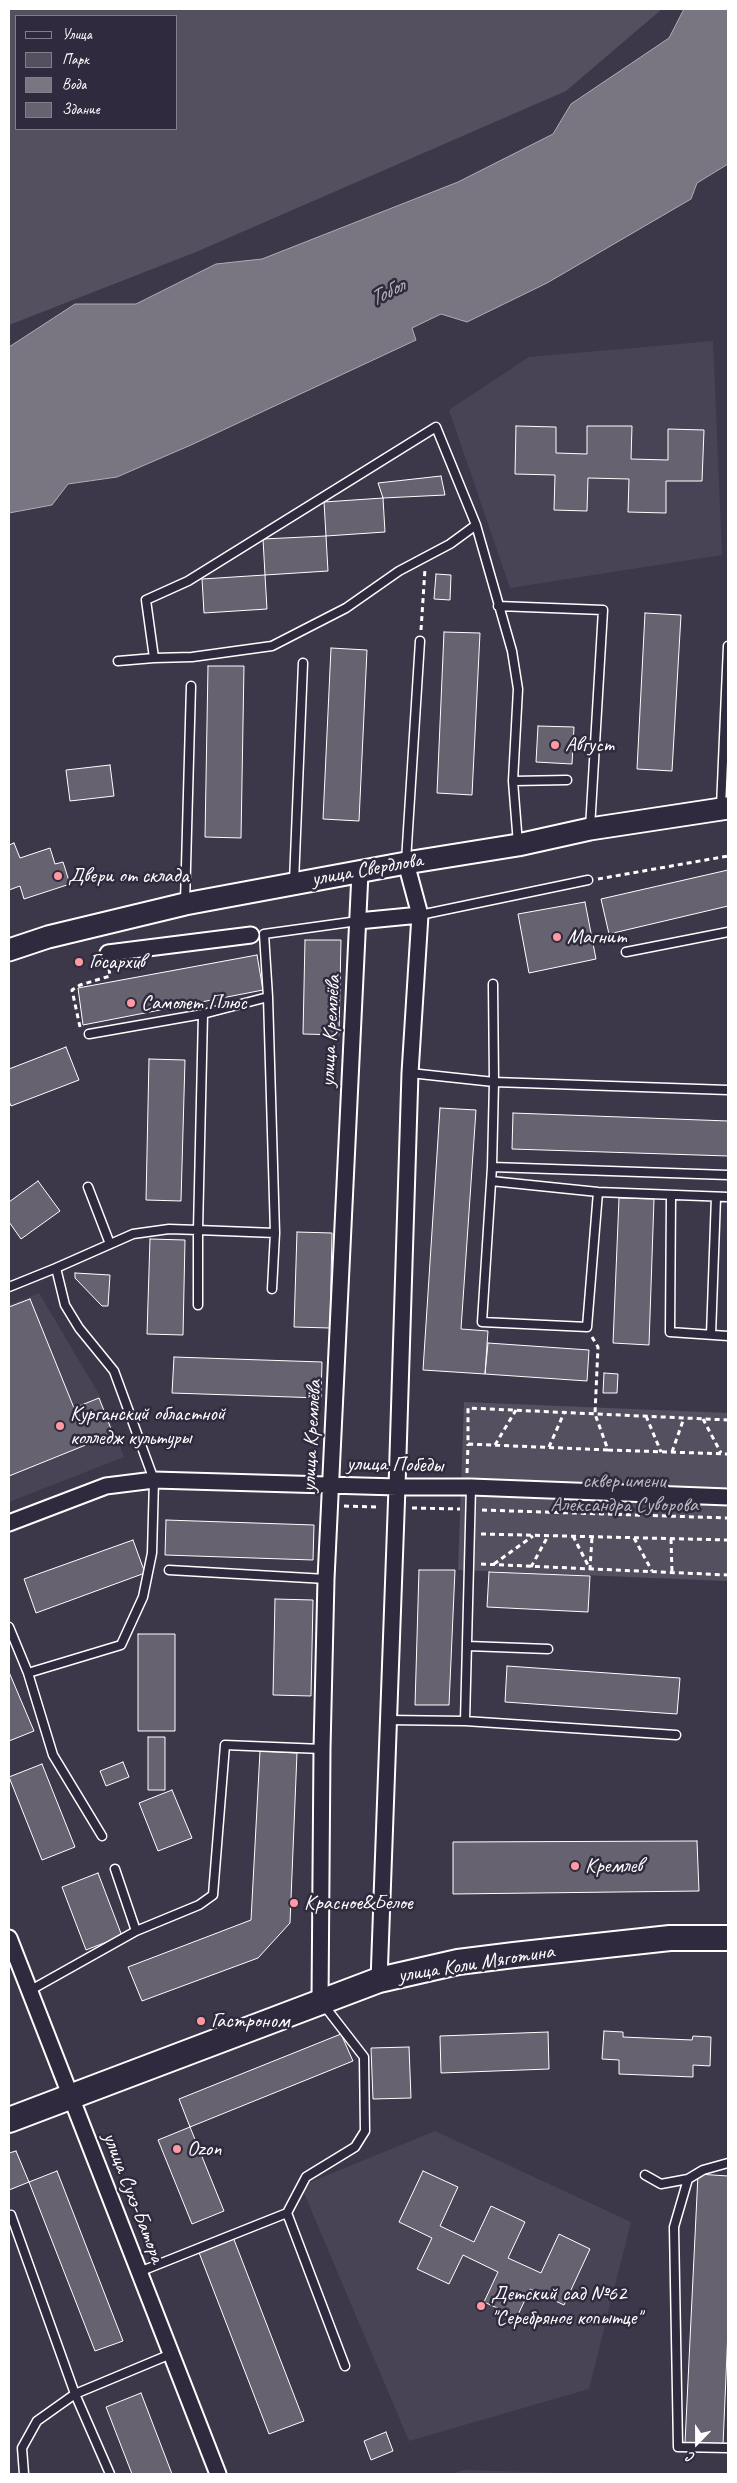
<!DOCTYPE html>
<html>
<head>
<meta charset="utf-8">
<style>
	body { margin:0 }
	#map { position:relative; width:737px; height:2483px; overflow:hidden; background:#3c3749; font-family:Caveat,sans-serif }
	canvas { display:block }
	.frame { position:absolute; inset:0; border:10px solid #fff; pointer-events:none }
	.legend { position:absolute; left:15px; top:15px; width:162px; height:115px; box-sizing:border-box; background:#2f2a3d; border:1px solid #827f8b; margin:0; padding:6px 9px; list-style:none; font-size:15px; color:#fff }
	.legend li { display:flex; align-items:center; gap:10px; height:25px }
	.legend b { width:25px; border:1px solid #827f8b }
	.north { position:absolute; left:672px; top:2418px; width:50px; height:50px; -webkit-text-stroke:4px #2f2a3d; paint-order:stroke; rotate:202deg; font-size:14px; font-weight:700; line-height:20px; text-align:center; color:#fff }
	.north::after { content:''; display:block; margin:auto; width:18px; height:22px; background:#fff; clip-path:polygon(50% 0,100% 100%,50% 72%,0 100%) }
</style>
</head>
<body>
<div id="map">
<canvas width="737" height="2483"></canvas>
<div class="frame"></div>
<ul class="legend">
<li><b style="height:6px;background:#2f2a3d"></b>Улица</li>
<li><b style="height:14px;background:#555060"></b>Парк</li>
<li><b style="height:14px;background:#797682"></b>Вода</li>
<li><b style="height:14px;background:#666270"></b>Здание</li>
</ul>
<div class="north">С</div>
</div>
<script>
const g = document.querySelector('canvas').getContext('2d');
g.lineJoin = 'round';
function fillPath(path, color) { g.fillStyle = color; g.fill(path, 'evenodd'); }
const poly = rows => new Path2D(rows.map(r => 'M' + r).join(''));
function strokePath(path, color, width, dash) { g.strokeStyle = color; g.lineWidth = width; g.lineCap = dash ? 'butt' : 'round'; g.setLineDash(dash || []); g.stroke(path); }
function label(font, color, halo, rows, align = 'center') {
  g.font = font + ' Caveat,sans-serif'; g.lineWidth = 5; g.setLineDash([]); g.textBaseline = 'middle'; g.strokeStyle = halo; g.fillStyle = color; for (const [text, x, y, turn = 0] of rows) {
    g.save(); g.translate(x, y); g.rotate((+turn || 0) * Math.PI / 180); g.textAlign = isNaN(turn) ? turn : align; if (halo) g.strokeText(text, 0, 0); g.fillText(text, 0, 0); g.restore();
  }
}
fillPath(poly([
	[713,341,722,555,510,588,449,410,529,357],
	[39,1293,100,1396,124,1457,9,1502,9,1305],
	[435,2131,631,2222,589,2389,409,2441,301,2186],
	[464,2470,599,2474,450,2474]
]), '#494455');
fillPath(poly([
	[9,9,662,9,566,91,196,252,9,325],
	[16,16,176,16,176,129,16,129],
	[464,1402,728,1413,728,1581,458,1570]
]), '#555060');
const water = poly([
	[684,9,728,9,728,164,697,183,691,199,547,283,467,322,441,314,412,328,416,340,191,445,117,477,68,484,52,505,9,513,9,347,75,304,136,304,216,264,262,259,458,182,553,134,571,104,669,38,684,9]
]);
fillPath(water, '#797682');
strokePath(water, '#afadb4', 1);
const building = poly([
	[516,426,556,427,556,453,587,454,587,426,632,426,631,459,668,460,668,429,704,430,702,481,666,481,666,513,628,512,629,479,588,478,587,511,554,510,555,475,515,474,516,426],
	[441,476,445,495,383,498,378,483,441,476],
	[383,498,385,532,326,536,324,502,383,498],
	[326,536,328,571,265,575,263,539,326,536],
	[436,574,451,575,450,600,434,599,436,574],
	[265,575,267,609,204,613,202,579,265,575],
	[645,613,681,615,672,771,637,769,645,613],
	[444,632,480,633,472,795,437,793,444,632],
	[331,648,367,650,359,821,323,819,331,648],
	[208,666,244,666,241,838,205,837,208,666],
	[538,726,574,727,572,764,536,762,538,726],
	[110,765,114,796,70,801,66,770,110,765],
	[14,843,20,858,50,848,55,864,63,862,70,884,24,899,20,886,9,890,9,845,14,843],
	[728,870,728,906,609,934,601,899,728,870],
	[585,902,596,959,529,973,518,914,585,902],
	[305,940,341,940,339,1035,303,1034,305,940],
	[257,955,263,990,83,1025,78,988,257,955],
	[66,1047,79,1080,11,1106,9,1101,9,1069,66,1047],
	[149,1059,185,1060,181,1201,146,1200,149,1059],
	[440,1108,476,1110,461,1329,488,1331,485,1374,423,1370,440,1108],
	[513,1113,728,1121,728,1156,512,1149,513,1113],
	[38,1181,60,1211,21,1239,9,1222,9,1202,38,1181],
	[619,1198,654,1199,649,1345,613,1343,619,1198],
	[297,1232,332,1233,330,1328,294,1327,297,1232],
	[150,1239,185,1240,183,1335,147,1334,150,1239],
	[75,1273,110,1275,108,1306,102,1306,75,1278,75,1273],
	[30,1299,74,1408,99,1398,113,1434,9,1476,9,1307,30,1299],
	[488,1343,589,1350,587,1381,485,1374,488,1343],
	[174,1357,322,1362,321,1398,172,1393,174,1357],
	[604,1373,618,1374,617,1393,603,1393,604,1373],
	[166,1520,314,1525,313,1560,165,1555,166,1520],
	[133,1540,145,1573,36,1613,24,1579,133,1540],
	[419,1570,455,1570,449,1705,415,1705,419,1570],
	[489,1572,590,1576,588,1612,487,1607,489,1572],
	[275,1599,313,1600,311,1696,273,1695,275,1599],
	[138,1634,175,1634,175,1731,138,1731,138,1634],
	[507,1666,680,1678,677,1714,505,1702,507,1666],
	[9,1672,34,1731,9,1741,9,1672],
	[148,1737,165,1737,165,1790,148,1790,148,1737],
	[260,1751,297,1753,290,1923,258,1958,142,2001,128,1967,251,1920,260,1751],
	[123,1762,129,1777,106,1786,100,1771,123,1762],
	[42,1764,75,1847,42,1860,9,1777,42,1764],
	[172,1790,192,1838,158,1851,139,1803,172,1790],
	[697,1841,699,1891,453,1894,453,1842,697,1841],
	[98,1873,122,1936,86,1950,62,1887,98,1873],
	[604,2031,623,2032,623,2037,692,2040,693,2036,711,2037,710,2066,693,2065,693,2077,619,2074,619,2060,602,2059,604,2031],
	[548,2032,549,2069,441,2073,440,2036,548,2032],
	[341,2034,353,2061,190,2127,179,2099,341,2034],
	[409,2047,411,2098,373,2099,371,2048,409,2047],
	[190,2127,224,2211,192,2224,158,2140,190,2127],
	[16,2151,29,2182,9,2190,9,2153,16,2151],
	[57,2171,123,2341,95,2351,29,2182,57,2171],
	[423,2171,458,2187,440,2226,474,2242,491,2206,525,2222,508,2258,541,2273,559,2234,590,2249,564,2305,530,2289,517,2317,484,2302,498,2272,463,2255,449,2284,417,2269,432,2238,399,2222,423,2171],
	[698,2174,728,2176,728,2330,723,2445,685,2443,698,2174],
	[233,2237,304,2421,269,2434,198,2250,233,2237],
	[141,2393,172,2474,132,2474,106,2407,141,2393],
	[386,2432,393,2451,371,2460,364,2441,386,2432]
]);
fillPath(building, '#666270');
strokePath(building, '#fff', 1);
const lane = poly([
	[476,525,436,427,188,581,146,600,154,658,192,657,272,646,346,608,399,571,450,544,476,525,512,651,518,689,513,781,518,844],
	[498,606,603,610,590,828],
	[118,661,154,658],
	[513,781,567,780],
	[721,807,728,646],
	[406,861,420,641],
	[294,882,303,663],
	[185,902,191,686],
	[420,915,588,880],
	[626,952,728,932],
	[268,997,275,1233,272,1289],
	[203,1014,198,1230,275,1233],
	[89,1034,203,1014,268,997,264,934,358,921],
	[410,1073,494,1082,728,1090],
	[492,1167,494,1082,493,984],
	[491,1181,598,1192,728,1197],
	[88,1187,110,1244],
	[598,1192,587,1327,482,1322,492,1167,728,1175],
	[671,1196,670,1332,728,1336],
	[56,1268,133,1234,169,1229,198,1230,198,1305],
	[9,1287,56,1268,65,1305,79,1328,114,1371,154,1480,152,1553,143,1597,121,1645,28,1673,9,1627],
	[711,1335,716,1197],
	[169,1570,326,1579],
	[468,1646,548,1649],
	[28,1673,53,1755,102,1836],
	[388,1720,465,1721,676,1735],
	[465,1721,471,1487],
	[115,1869,136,1931],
	[29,1991,136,1931,199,1905,213,1895,225,1745,322,1749],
	[728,2163,703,2170,688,2179,674,2227,678,2447,728,2448],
	[645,2175,661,2184,688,2179],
	[287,2213,306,2177,355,2147,365,2131,364,2057,323,2004],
	[9,2216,11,2215,75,2394,110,2474],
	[139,2272,287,2213,345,2366],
	[24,2474,22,2448,37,2421,75,2394,171,2354]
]);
const street = poly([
	[358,921,420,915],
	[108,953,251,935],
	[9,1523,106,1486,154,1480,397,1487,471,1487,728,1497],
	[9,1938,218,2474],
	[379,1980,397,1487,410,1073,420,915,406,863],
	[320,2001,322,1749,326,1579,360,873]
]);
const secondary = poly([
	[9,950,48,937,185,904,406,863,518,845,590,829,728,808]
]);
const primary = poly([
	[9,2120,379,1980,458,1962,514,1955,670,1938,728,1938]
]);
strokePath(lane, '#fff', 11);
strokePath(street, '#fff', 19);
strokePath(secondary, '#fff', 25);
strokePath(primary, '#fff', 28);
strokePath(poly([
	[421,630,425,569],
	[598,879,728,856],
	[80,1027,72,990,80,985,110,976,109,969],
	[592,1337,598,1347,595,1414,608,1450,728,1454],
	[646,1416,661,1452],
	[703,1419,721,1453],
	[495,1445,516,1410],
	[549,1447,564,1413],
	[608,1450,468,1444,468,1408,728,1420],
	[672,1452,684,1418],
	[467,1473,468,1444],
	[344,1506,380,1507],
	[412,1508,460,1509],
	[482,1510,728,1518],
	[481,1534,728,1540],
	[573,1536,590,1569,592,1537],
	[634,1538,652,1571],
	[671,1539,672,1572],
	[481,1564,728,1575],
	[494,1564,533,1536],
	[531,1567,548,1536]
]), '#fff', 3, [5, 4]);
strokePath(lane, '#2f2a3d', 8);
strokePath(street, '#2f2a3d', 15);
strokePath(secondary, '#2f2a3d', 21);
strokePath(primary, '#2f2a3d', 24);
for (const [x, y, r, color] of [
	[555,745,5,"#ff9aa2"],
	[58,876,5,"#ff9aa2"],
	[557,937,5,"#ff9aa2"],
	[79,962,5,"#ff9aa2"],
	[131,1003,5,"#ff9aa2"],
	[60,1426,5,"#ff9aa2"],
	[575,1866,5,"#ff9aa2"],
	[294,1903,5,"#ff9aa2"],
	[201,2021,5,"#ff9aa2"],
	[177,2149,5,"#ff9aa2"],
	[481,2306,5,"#ff9aa2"]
]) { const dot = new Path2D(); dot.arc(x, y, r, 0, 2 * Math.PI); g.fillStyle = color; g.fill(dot); strokePath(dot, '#2f2a3d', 2); }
label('21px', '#fff', '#2f2a3d', [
	["Август",565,745],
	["Двери от склада",68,876],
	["Магнит",567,937],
	["Госархив",89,962],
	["Самолет Плюс",141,1003],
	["Курганский областной",70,1414],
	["колледж культуры",70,1438],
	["Кремлев",585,1866],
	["Красное&Белое",304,1903],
	["Гастроном",211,2021],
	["Ozon",187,2149],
	["Детский сад №62",491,2294],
	["\"Серебряное копытце\"",491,2318]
], 'left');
label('21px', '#fff', '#2f2a3d', [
	["улица Свердлова",367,870,-10],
	["улица Кремлёва",331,1031,-87],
	["улица Кремлёва",312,1436,-87],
	["улица Победы",395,1465,1],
	["улица Коли Мяготина",476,1964,-9],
	["улица Сухэ-Батора",133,2198,69]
]);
label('21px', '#bbb9bf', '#2f2a3d', [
	["сквер имени",624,1481],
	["Александра Суворова",624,1505]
]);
label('italic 22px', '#b5b4ba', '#2f2a3d', [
	["Тобол",387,293,-27]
]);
</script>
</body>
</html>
